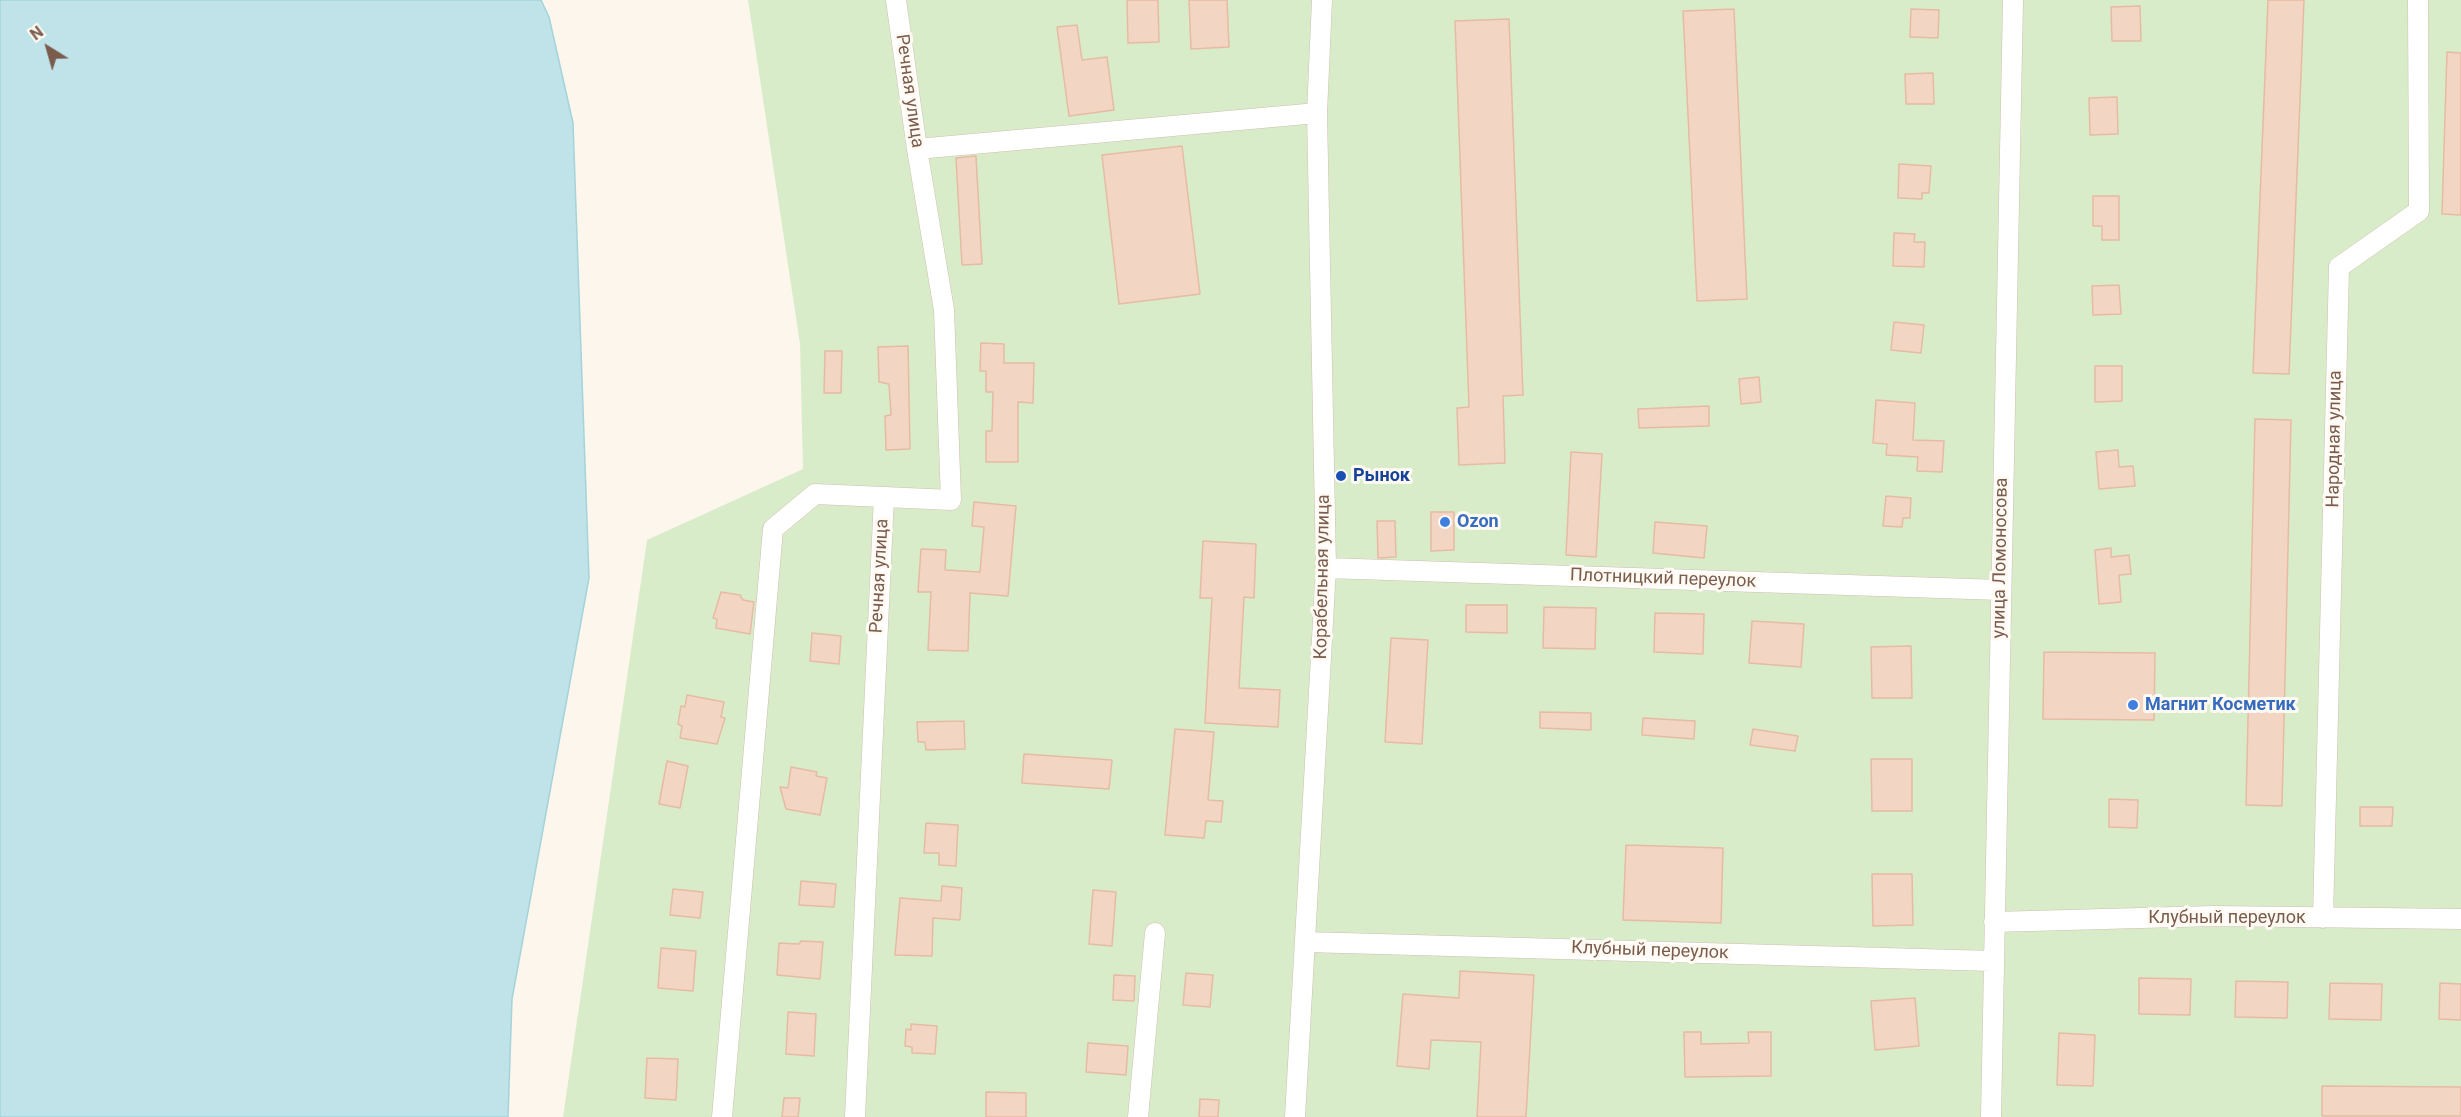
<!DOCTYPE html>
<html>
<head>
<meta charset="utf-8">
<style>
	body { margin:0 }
	#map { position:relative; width:2461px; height:1117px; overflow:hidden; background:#fdf6ec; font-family:Roboto,sans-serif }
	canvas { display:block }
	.north { position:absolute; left:18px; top:18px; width:60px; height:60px; -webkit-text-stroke:4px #fffaf3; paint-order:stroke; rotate:323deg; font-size:16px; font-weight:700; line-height:24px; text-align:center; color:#7a5c4d }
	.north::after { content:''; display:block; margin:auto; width:21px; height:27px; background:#7a5c4d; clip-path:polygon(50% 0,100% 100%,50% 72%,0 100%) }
</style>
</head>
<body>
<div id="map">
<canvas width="2461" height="1117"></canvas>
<div class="north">N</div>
</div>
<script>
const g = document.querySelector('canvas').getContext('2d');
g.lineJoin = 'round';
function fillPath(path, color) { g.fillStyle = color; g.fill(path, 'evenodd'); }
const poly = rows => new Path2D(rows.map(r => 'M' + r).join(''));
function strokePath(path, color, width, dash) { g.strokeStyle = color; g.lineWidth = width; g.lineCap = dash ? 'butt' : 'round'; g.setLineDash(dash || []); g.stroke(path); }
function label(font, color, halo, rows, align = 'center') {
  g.font = font + ' Roboto,sans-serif'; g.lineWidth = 6; g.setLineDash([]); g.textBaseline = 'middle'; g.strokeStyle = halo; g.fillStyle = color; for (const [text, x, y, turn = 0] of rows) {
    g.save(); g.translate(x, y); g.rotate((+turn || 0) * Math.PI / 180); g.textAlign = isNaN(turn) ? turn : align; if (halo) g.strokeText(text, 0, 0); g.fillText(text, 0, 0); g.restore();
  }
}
fillPath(poly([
	[748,0,2461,0,2461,1117,563,1117,647,540,803,469,800,344]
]), '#d8ecc9');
const water = poly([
	[0,0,541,0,549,17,573,123,589,578,512,999,508,1117,0,1117,0,0]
]);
fillPath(water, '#bfe3e8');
strokePath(water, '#a5d3da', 1.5);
const building = poly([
	[1127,0,1158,0,1159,42,1128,43,1127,0],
	[1189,0,1227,0,1229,47,1191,49,1189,0],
	[2268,0,2304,0,2289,374,2253,373,2268,0],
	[2140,6,2141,41,2112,41,2111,7,2140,6],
	[1734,9,1747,299,1697,301,1683,11,1734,9],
	[1911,9,1939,10,1938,38,1910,37,1911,9],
	[1509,19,1523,395,1503,396,1505,463,1459,465,1457,408,1469,407,1455,21,1509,19],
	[1077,25,1082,60,1107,57,1114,110,1069,116,1057,27,1077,25],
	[2447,52,2461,53,2461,215,2442,214,2447,52],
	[1933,73,1934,104,1906,104,1905,74,1933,73],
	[2117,97,2118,134,2090,135,2089,98,2117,97],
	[1182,146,1200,294,1119,304,1102,155,1182,146],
	[976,156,982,264,962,265,956,158,976,156],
	[1899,164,1931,166,1929,193,1922,193,1922,199,1898,198,1899,164],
	[2093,196,2119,196,2119,240,2102,240,2102,226,2093,226,2093,196],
	[1894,233,1915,234,1914,242,1925,242,1924,267,1893,266,1894,233],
	[2119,285,2121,314,2093,315,2092,286,2119,285],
	[1894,322,1924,325,1921,353,1891,350,1894,322],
	[981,343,1004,344,1004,363,1034,363,1033,403,1018,402,1018,462,986,462,986,431,992,431,993,392,986,392,986,371,980,371,981,343],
	[908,346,910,449,886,450,885,416,891,415,889,384,879,382,878,347,908,346],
	[825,351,842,351,841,393,824,393,825,351],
	[2095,366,2122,366,2122,401,2095,402,2095,366],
	[1759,377,1761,402,1741,404,1739,379,1759,377],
	[1876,400,1915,403,1913,440,1944,441,1942,472,1917,471,1918,457,1886,455,1887,444,1873,443,1876,400],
	[1709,406,1709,426,1639,428,1638,409,1709,406],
	[2255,419,2291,420,2282,806,2246,805,2255,419],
	[2118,450,2119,467,2133,466,2135,486,2099,489,2096,452,2118,450],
	[1571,452,1602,454,1596,557,1566,555,1571,452],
	[1886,496,1911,498,1910,518,1903,518,1902,527,1883,526,1886,496],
	[974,502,1016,506,1008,596,970,593,968,651,928,650,931,592,918,592,921,549,946,550,945,570,980,572,984,527,972,526,974,502],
	[1431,512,1454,512,1454,550,1431,551,1431,512],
	[1377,521,1395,521,1396,557,1378,558,1377,521],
	[1655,522,1707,526,1704,558,1653,553,1655,522],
	[1203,541,1256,544,1254,598,1244,597,1239,688,1280,690,1278,727,1205,723,1212,598,1200,598,1203,541],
	[2111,548,2111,557,2129,555,2131,574,2119,575,2121,602,2099,604,2095,550,2111,548],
	[721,592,740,595,743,600,754,602,750,634,716,628,717,619,713,618,721,592],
	[1466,605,1507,605,1507,633,1466,632,1466,605],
	[1544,607,1596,608,1595,649,1543,648,1544,607],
	[1655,613,1704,614,1703,654,1654,652,1655,613],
	[1752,621,1804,624,1801,667,1749,663,1752,621],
	[812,633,841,636,839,664,810,661,812,633],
	[1391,638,1428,640,1422,744,1385,742,1391,638],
	[1911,646,1912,698,1872,698,1871,647,1911,646],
	[2044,652,2155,653,2154,720,2043,719,2044,652],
	[687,695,724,702,721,717,725,718,717,744,680,738,682,726,678,724,681,706,685,707,687,695],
	[1540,712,1591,713,1591,730,1540,728,1540,712],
	[1643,718,1695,721,1694,739,1642,735,1643,718],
	[964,721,965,749,926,750,925,742,918,742,917,722,964,721],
	[1175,729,1214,732,1208,800,1223,801,1221,822,1206,821,1204,838,1165,835,1175,729],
	[1753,729,1798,736,1795,751,1750,745,1753,729],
	[1024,754,1112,760,1109,789,1022,783,1024,754],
	[1871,759,1912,759,1912,811,1872,811,1871,759],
	[667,761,688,766,680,808,659,804,667,761],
	[791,767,817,772,816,776,827,778,820,815,786,809,780,787,788,788,791,767],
	[2109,799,2138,800,2137,828,2109,827,2109,799],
	[2360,807,2393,807,2392,826,2360,826,2360,807],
	[926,823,958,825,956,866,939,865,939,853,924,853,926,823],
	[1626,845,1723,848,1721,923,1623,920,1626,845],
	[1872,874,1912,874,1913,925,1873,926,1872,874],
	[801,881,836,884,834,907,799,905,801,881],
	[942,886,962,888,960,920,933,918,932,956,895,955,900,898,941,901,942,886],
	[673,889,703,892,700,918,670,915,673,889],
	[1093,890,1116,892,1112,946,1089,944,1093,890],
	[801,941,823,942,820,979,777,975,779,943,799,944,801,941],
	[661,948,696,951,693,991,658,988,661,948],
	[1460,971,1534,975,1526,1117,1477,1117,1481,1042,1431,1040,1429,1069,1397,1066,1403,994,1459,998,1460,971],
	[1186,973,1213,975,1210,1007,1183,1005,1186,973],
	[1114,975,1135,976,1134,1001,1113,1000,1114,975],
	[2139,978,2191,979,2190,1015,2139,1014,2139,978],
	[2236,981,2288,982,2287,1018,2235,1017,2236,981],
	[2330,983,2382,984,2381,1020,2329,1019,2330,983],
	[2440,983,2461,984,2461,1020,2439,1019,2440,983],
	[1915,998,1919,1046,1875,1050,1871,1001,1915,998],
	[788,1012,816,1014,814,1056,786,1054,788,1012],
	[911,1024,937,1026,935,1054,912,1053,912,1047,905,1046,906,1029,911,1030,911,1024],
	[1684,1032,1701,1032,1701,1044,1749,1043,1748,1032,1771,1032,1771,1076,1685,1077,1684,1032],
	[2059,1033,2095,1035,2093,1086,2057,1085,2059,1033],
	[1088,1043,1128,1046,1126,1075,1086,1072,1088,1043],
	[647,1058,678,1059,676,1100,645,1098,647,1058],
	[2322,1086,2461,1087,2461,1116,2322,1116,2322,1086],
	[986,1092,1026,1093,1026,1117,986,1117,986,1092],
	[784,1098,800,1098,798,1117,782,1117,784,1098],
	[1200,1099,1219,1100,1218,1117,1199,1117,1200,1099]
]);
fillPath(building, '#f3d5c3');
strokePath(building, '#e6bba3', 1.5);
const street = poly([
	[917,149,1317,113],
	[1326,568,2001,590],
	[2323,918,2339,267,2419,211,2418,0],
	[1994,922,2214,916,2461,919],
	[1306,942,1993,961],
	[722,1117,773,529,815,494,884,497],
	[855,1117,884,497,951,500,944,310,917,149,896,0],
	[1138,1117,1155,933],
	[1295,1117,1326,568,1317,113,1322,0],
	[1991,1117,2013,0]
]);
strokePath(street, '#d1beb0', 21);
strokePath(street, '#fff', 20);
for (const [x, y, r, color] of [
	[1341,476,6,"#1a4fb4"],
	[1445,522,6,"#3f7fe0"],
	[2133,705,6,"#3f7fe0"]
]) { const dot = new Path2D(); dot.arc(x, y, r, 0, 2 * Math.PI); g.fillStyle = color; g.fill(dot); strokePath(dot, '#fffaf3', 2); }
label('18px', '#7a5c4d', '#fffaf3', [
	["Речная улица",909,91,82],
	["Народная улица",2335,439,-89],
	["улица Ломоносова",2001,558,-89],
	["Речная улица",880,576,-87],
	["Корабельная улица",1323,577,-89],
	["Плотницкий переулок",1663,579,2],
	["Клубный переулок",2227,918],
	["Клубный переулок",1650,951,2]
]);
label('bold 18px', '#164399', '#fffaf3', [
	["Рынок",1353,476]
], 'left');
label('bold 18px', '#366cbe', '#fffaf3', [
	["Ozon",1457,522],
	["Магнит Косметик",2145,705]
], 'left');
</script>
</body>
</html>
